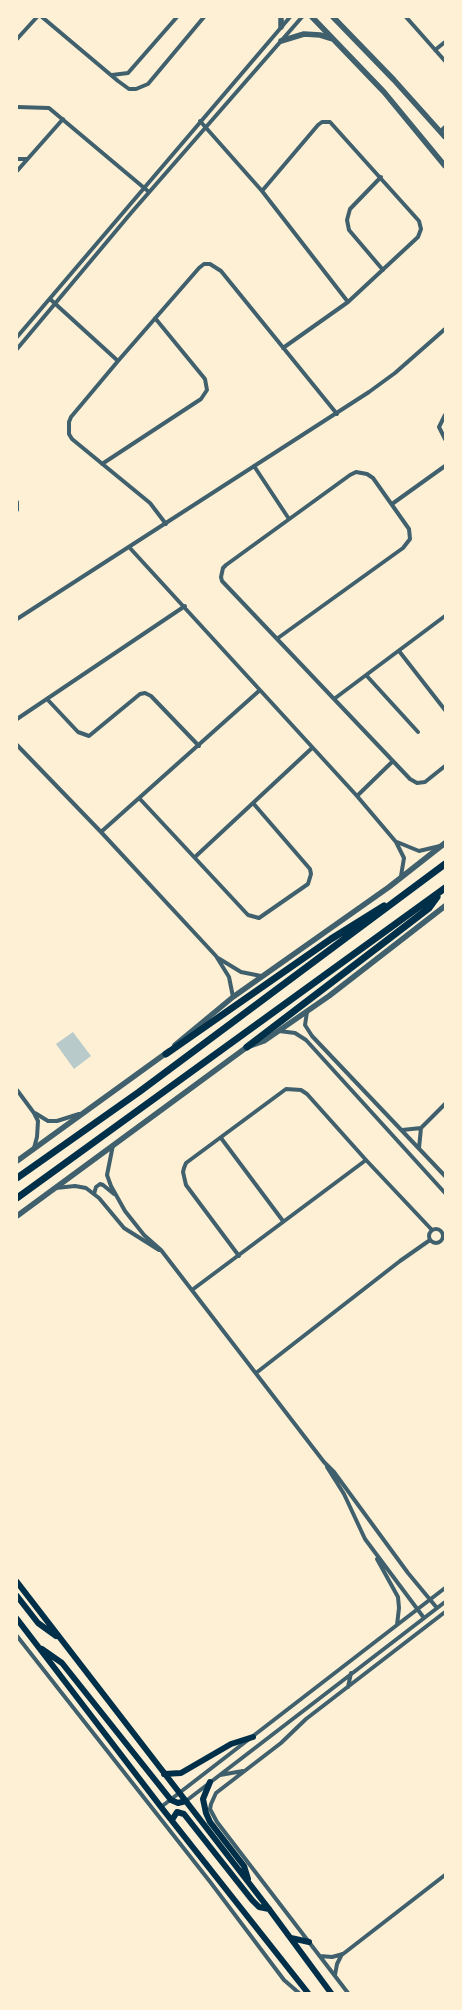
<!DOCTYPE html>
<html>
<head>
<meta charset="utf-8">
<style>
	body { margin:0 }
	#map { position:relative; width:462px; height:2010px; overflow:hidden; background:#fdf0d5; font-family:"PT Sans",sans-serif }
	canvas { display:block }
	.frame { position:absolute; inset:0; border:18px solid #fdf0d5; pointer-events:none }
</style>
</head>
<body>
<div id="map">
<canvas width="462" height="2010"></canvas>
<div class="frame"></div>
</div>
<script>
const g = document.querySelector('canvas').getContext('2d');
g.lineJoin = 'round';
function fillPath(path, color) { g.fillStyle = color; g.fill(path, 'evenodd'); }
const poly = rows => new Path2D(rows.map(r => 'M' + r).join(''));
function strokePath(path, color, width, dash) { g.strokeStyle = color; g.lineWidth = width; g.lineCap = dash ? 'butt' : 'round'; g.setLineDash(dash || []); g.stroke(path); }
fillPath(poly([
	[73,1032,91,1056,74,1069,56,1044]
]), '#b9caca');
strokePath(poly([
	[42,17,118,81,129,89,136,89,148,84,204,17],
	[406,17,445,61],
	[17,39,37,17],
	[435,50,445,42],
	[112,75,128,73,177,17],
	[17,107,49,108,149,192],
	[200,121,262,191,348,302],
	[441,131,445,127],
	[17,159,27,159],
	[17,171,63,119],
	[381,177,350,209,347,220,349,230,383,270],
	[262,191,318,125,322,122,330,122,419,221,421,229,418,237,348,302,283,348],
	[50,299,118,361],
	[17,337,290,17],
	[17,349,131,213,302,17],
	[445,415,439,427,445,439],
	[102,464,201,399,207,390,205,379,155,318],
	[254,466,289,519],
	[17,502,17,510],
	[392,504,445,466],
	[166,524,150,503,72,439,69,434,69,422,71,417,118,361,199,268,204,264,210,264,221,271,337,414],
	[129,547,357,796,396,842,404,858,401,876],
	[17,619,369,392,395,373,445,329],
	[278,638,403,548,410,539,409,529,373,478,367,474,356,472,350,475,226,565,223,568,221,577,222,581,410,779,417,783,425,782,445,766],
	[399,651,445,710],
	[366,675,418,732],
	[47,699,78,732,89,736,140,694,145,693,151,696,199,746],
	[334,699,445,616],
	[17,719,185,606],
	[17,745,101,832,216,956,229,977,233,997],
	[357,796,393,761],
	[140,799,248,915,259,918,308,884,311,874,310,869,253,803],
	[101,832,260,690],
	[397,842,419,851,440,846],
	[195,857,312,748],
	[218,958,241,972,261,976],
	[307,1012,305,1025,312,1036,445,1176],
	[279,1031,295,1033,306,1040,445,1193],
	[17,1090,34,1113,38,1121,37,1137,34,1148],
	[35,1113,48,1121,57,1121,79,1114],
	[402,1130,421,1128,445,1104],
	[221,1138,283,1221],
	[113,1145,107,1175,111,1186,125,1211,144,1235,161,1250,324,1462,334,1472,408,1573,437,1608],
	[419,1148,421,1128],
	[56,1188,75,1186,86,1188,99,1198,124,1228,159,1250],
	[94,1194,96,1187,100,1184,103,1185,114,1194],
	'429 1236a7 7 0 1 1 14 0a7 7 0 1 1-14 0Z',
	[239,1256,186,1185,183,1172,184,1168,186,1163,286,1089,301,1090,307,1094,366,1160,432,1230],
	[192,1290,366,1160],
	[256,1373,400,1261,430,1240],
	[327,1467,344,1494,365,1539,424,1618],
	[377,1559,398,1597,399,1608,397,1625],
	[17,1636,211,1883,284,1980,299,1993],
	[348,1687,351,1673],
	[220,1775,243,1771],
	[186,1801,445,1602],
	[161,1807,445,1588],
	[320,1956,332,1957,343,1954,445,1875],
	[335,1975,337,1964,342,1954],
	[348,1993,217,1822,210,1809,211,1804,216,1793,281,1743,306,1719,445,1612]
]), '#3f606c', 4);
strokePath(poly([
	[281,17,281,27],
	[312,17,384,92,445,166],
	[333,17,394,80,445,137],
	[281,41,304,34,320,35,333,39],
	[175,1045,233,997,389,887,445,843],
	[17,1161,169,1051],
	[17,1216,247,1047,264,1041,329,996,445,906]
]), '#3f606c', 5.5);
strokePath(poly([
	[17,1582,269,1909,331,1993],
	[17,1596,38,1623,56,1636],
	[17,1619,161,1807,308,1993],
	[42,1649,62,1663,171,1800,178,1803,186,1801],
	[164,1774,181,1773,231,1744,253,1737],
	[210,1782,203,1799,206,1813,210,1822,244,1866,248,1879],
	[172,1820,177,1812,184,1814,252,1900,259,1907,269,1909],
	[291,1938,309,1942]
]), '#003049', 6);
strokePath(poly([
	[247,1047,386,941,429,908,437,897],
	[166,1054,331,939,384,906],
	[17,1178,139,1092,445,864],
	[17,1198,445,888]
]), '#003049', 7);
</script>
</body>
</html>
